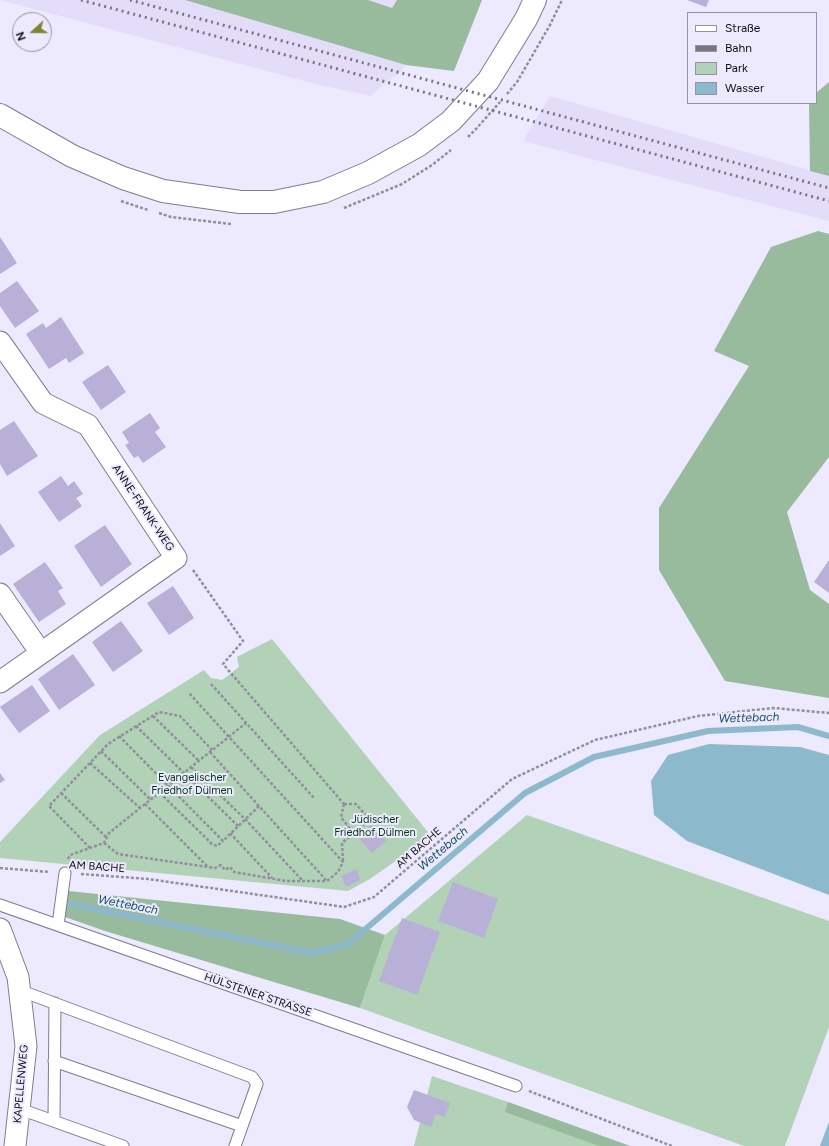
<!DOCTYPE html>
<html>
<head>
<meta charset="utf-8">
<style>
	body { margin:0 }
	#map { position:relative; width:829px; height:1146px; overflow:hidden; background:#ede9fe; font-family:Figtree,sans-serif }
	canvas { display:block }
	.legend { position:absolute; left:687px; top:12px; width:130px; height:92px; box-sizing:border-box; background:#ede9fe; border:1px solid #9592a1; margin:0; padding:5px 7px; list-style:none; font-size:12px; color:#100f16 }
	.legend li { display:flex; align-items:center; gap:8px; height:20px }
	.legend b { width:20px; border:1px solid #9592a1 }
	.north { position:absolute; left:12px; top:12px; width:40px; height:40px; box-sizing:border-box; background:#ede9fe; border:1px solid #9592a1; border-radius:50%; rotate:249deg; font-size:11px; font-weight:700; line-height:16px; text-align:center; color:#100f16 }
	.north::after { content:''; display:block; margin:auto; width:14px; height:18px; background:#7e8632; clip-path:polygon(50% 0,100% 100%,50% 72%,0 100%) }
</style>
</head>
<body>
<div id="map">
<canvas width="829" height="1146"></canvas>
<ul class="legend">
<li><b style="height:5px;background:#fff"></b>Straße</li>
<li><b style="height:5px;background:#787683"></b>Bahn</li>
<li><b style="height:11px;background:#b2d2b7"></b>Park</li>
<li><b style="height:11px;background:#8cb9cc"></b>Wasser</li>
</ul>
<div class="north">N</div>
</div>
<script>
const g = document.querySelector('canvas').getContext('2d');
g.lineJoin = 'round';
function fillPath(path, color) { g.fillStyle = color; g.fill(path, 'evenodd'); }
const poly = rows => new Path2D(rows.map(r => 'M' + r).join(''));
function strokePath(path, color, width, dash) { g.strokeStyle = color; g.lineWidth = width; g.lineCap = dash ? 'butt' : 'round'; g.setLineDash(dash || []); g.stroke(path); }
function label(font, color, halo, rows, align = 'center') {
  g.font = font + ' Figtree,sans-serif'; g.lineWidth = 4; g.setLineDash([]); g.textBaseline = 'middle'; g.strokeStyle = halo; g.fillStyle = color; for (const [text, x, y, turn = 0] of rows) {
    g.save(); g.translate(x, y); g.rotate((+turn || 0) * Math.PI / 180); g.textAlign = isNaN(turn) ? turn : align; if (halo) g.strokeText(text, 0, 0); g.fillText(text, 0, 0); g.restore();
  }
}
fillPath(poly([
	[0,0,185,0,406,65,400,73,387,81,371,96,320,85],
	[368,0,397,0,392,8],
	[550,96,829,176,829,221,523,141]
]), '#e3ddfa');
fillPath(poly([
	[272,639,431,836,370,879,348,891,0,858,0,842,100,735,204,670,211,678,222,680,239,667,237,657],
	[527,815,829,921,829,1027,785,1146,744,1146,360,1008,385,935],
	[432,1076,508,1102,630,1146,414,1146]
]), '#b2d2b7');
fillPath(poly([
	[185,0,368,0,392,8,397,0,482,0,454,71,406,65],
	[829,82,829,176,810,171,809,103,816,103,816,93],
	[818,231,829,234,829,457,787,512,810,590,829,604,829,698,725,681,659,570,659,508,749,366,714,351,771,247],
	[68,891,340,919,385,935,360,1008,105,931,65,917],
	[508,1102,630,1146,599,1146,505,1112]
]), '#98ba9d');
fillPath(poly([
	[709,744,800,747,829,755,829,895,687,841,654,815,651,781,668,755],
	[829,1122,829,1146,820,1146]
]), '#8cb9cc');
strokePath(poly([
	[71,904,311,953,348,944,525,793,594,757,708,731,798,727,829,736]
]), '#8cb9cc', 6);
fillPath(poly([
	[687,0,709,0,706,7],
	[0,237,17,263,0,274],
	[17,281,39,311,15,328,0,306,0,293],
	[61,317,84,353,69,363,66,358,49,369,26,334,43,323,46,328],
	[108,365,126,392,101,410,82,382],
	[150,413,160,428,155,432,166,447,143,463,138,456,134,458,125,445,129,443,122,432],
	[14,421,38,456,7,476,0,464,0,430],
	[61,476,68,486,74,481,83,494,76,498,82,506,59,522,38,492],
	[0,523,15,546,0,556],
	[105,525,132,564,101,587,74,546],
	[829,560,829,593,814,582],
	[45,562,63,588,58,591,66,604,39,622,13,584],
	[173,586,194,618,169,635,147,603],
	[121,621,143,651,113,672,92,642],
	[73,654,95,685,59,710,38,679],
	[32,685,50,711,19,733,0,707],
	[0,773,5,780,0,783],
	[371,825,386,841,372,853,358,837],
	[356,869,361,880,346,887,341,876],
	[453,882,498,899,484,938,438,921],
	[402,918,440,932,417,995,379,981],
	[414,1090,450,1103,445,1117,436,1114,431,1127,414,1120,407,1107]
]), '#b8b0d6');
const service = poly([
	[0,905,516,1086],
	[58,925,65,873],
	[19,990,252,1077,257,1084,235,1146],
	[54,1061,242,1126],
	[20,1109,123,1146],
	[54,1120,55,1003]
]);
const minor = poly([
	[0,342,43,403,88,425,176,558,0,682],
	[0,594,41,653],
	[0,929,18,977,26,1046,15,1146]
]);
const tertiary = poly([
	[0,115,72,156,123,178,163,191,240,202,274,202,323,192,368,173,419,145,451,121,488,81,526,19,535,0]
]);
strokePath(service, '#807c8f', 13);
strokePath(minor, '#807c8f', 23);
strokePath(tertiary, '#807c8f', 24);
strokePath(poly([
	[507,94,517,82,550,25,562,0],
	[468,137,476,129,500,102],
	[121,201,148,210],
	[344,208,402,184,432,165,451,150],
	[159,213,171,217,231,224],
	[193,570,243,641,223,664,344,804],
	[211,684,314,798],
	[153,716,199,761],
	[136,726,238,826],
	[119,736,223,841,259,806],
	[101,751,151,800],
	[210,752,326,880],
	[90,763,140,808],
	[191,767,245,819,302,880],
	[61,793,107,838],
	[160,793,212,844,217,846,223,841],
	[145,804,207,866],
	[344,804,341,817,353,833],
	[344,804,356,804,369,819],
	[230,833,272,878],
	[104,843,118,854,215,868,221,865,225,870,230,867,234,872,286,881,327,881,338,872,343,862,189,693],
	[90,848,49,806,108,744,159,712,180,716,212,750],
	[68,859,70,855,104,843,109,833,246,723],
	[343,861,342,843,372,817],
	[0,868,50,872],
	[81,874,148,879,344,907,374,897,512,779,595,740,698,716,773,708,829,713],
	[529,1091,672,1146]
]), '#918e9d', 2.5, [3, 2]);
strokePath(service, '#fff', 11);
strokePath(minor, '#fff', 21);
strokePath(tertiary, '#fff', 22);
strokePath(poly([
	[81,0,829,201],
	[130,0,829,188]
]), '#787683', 3, [2, 4]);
label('11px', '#100f16', '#ede9fe', [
	["ANNE-FRANK-WEG",143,508,56],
	["AM BACHE",419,848,-41],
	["AM BACHE",97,867,4],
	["HÜLSTENER STRASSE",258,995,19],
	["KAPELLENWEG",21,1084,-85]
]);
label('11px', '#003a15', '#ede9fe', [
	["Evangelischer",192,778],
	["Friedhof Dülmen",192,791],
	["Jüdischer",375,820],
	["Friedhof Dülmen",375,833]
]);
label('italic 12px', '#135065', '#ede9fe', [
	["Wettebach",749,718,-2],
	["Wettebach",443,849,-40],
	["Wettebach",128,905,11]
]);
</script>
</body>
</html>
